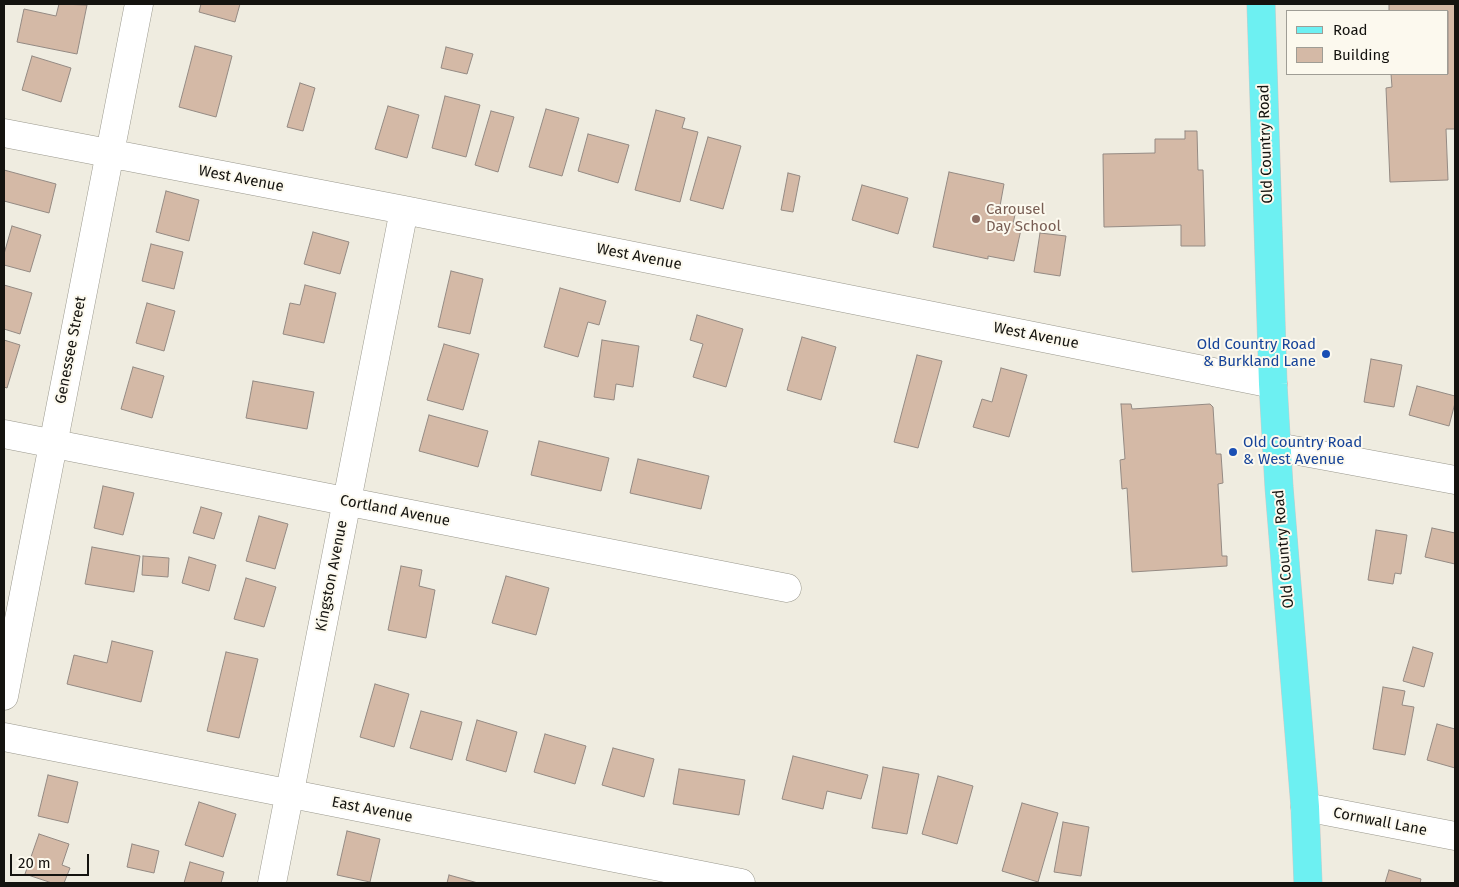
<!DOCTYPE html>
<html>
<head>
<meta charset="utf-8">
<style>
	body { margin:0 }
	#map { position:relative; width:1459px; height:887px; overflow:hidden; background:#efece0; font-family:"Fira Sans",sans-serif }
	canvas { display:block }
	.frame { position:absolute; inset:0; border:5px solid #14130f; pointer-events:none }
	.legend { position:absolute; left:1286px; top:10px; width:162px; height:65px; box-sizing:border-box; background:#fcf9ee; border:1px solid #9f9d95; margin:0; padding:6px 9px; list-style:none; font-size:15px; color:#14130f }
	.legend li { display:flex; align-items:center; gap:10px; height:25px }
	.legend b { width:25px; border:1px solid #9f9d95 }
	.scale { position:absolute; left:10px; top:854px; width:79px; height:22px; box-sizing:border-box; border:2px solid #14130f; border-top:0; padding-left:6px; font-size:15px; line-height:18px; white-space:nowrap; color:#14130f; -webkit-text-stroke:4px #fcf9ee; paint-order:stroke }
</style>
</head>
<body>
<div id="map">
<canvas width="1459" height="887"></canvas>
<div class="frame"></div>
<ul class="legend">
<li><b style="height:6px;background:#6df0f2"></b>Road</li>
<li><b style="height:14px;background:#d4b9a6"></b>Building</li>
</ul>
<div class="scale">20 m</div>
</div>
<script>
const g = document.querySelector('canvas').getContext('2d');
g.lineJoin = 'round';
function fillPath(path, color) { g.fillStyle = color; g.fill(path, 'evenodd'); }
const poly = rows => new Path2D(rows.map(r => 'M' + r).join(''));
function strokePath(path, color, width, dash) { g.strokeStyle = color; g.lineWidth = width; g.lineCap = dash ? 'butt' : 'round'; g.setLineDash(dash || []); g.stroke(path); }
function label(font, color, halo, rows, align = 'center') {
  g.font = font + ' "Fira Sans",sans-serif'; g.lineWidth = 4; g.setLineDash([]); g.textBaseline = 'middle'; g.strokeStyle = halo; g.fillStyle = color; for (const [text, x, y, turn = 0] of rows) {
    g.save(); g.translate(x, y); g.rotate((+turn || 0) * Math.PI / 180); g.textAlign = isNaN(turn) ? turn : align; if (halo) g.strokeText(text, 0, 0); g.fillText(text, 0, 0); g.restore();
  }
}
const building = poly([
	[59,4,87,5,77,54,17,42,24,9,56,16,59,4],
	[201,4,240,4,235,22,199,12,201,4],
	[1389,4,1455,4,1455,129,1446,129,1448,180,1390,182,1386,88,1392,87,1391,74,1448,74,1448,11,1389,11,1389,4],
	[195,46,232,56,216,117,179,107,195,46],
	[446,47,473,54,467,74,441,68,446,47],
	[32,56,71,68,61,102,22,90,32,56],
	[300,83,315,88,303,131,287,127,300,83],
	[445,96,480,105,466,157,432,148,445,96],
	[388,106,419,115,407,158,375,149,388,106],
	[546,109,579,118,562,176,529,167,546,109],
	[656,110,685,118,682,128,698,132,680,202,635,190,656,110],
	[491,111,514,117,498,172,475,165,491,111],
	[1185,131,1197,131,1198,170,1203,170,1205,246,1181,246,1181,225,1104,227,1103,154,1155,153,1155,139,1185,139,1185,131],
	[588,134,629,145,618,183,578,171,588,134],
	[708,137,741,146,723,209,690,200,708,137],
	[4,170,56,184,49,213,4,201,4,170],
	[949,172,1004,184,1000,206,1016,210,1013,224,1022,225,1014,261,988,256,988,259,933,247,949,172],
	[788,173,800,176,793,212,781,210,788,173],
	[862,185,908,198,898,234,852,220,862,185],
	[166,191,199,200,189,241,156,232,166,191],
	[12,226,41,235,30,272,4,265,4,254,12,226],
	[313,232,349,242,340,274,304,264,313,232],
	[1040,233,1066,236,1060,276,1034,272,1040,233],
	[151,244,183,252,174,289,142,281,151,244],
	[451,271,483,279,470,334,438,327,451,271],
	[4,285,32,293,20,334,4,329,4,285],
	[305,285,336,293,324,343,283,334,290,303,300,305,305,285],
	[560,288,606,301,599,325,588,322,578,357,544,347,560,288],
	[147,303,175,311,164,351,136,343,147,303],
	[697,315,743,329,726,387,693,377,703,344,690,340,697,315],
	[802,337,836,347,821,400,787,390,802,337],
	[4,340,20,345,7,388,4,387,4,340],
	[602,340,639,346,633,387,616,384,614,400,594,397,602,340],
	[444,344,479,354,463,410,427,400,444,344],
	[917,355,942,361,918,448,894,442,917,355],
	[1371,359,1402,365,1394,407,1364,402,1371,359],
	[133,367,164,376,152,418,121,409,133,367],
	[1001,368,1027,375,1009,437,973,427,982,399,992,402,1001,368],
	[253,381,314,392,307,429,246,418,253,381],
	[1417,386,1455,396,1455,403,1449,426,1409,415,1417,386],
	[1121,404,1131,404,1132,409,1210,404,1213,407,1216,454,1221,454,1223,483,1218,484,1222,556,1227,556,1227,566,1132,572,1127,488,1122,489,1120,460,1125,459,1121,404],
	[429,415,488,431,478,467,419,451,429,415],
	[539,441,609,458,601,491,531,475,539,441],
	[638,459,709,476,701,509,630,493,638,459],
	[103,486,134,493,123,535,94,528,103,486],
	[201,507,222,513,214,539,193,533,201,507],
	[259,516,288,524,275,569,246,561,259,516],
	[1432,528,1455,533,1455,564,1425,557,1432,528],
	[1376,530,1407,535,1401,574,1395,573,1393,584,1368,580,1376,530],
	[92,547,140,556,134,592,85,584,92,547],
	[143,556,169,558,168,577,142,575,143,556],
	[189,557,216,565,209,591,182,583,189,557],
	[401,566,422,570,419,586,435,590,426,638,388,630,401,566],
	[506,576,549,588,536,635,492,623,506,576],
	[246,578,276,587,264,627,234,619,246,578],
	[112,641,153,651,141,702,67,684,74,655,107,663,112,641],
	[1413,647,1433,653,1424,687,1403,681,1413,647],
	[226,652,258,659,239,738,207,731,226,652],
	[375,684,409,694,394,747,360,737,375,684],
	[1383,687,1405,691,1402,705,1414,707,1405,755,1373,749,1383,687],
	[421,711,462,722,452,760,410,748,421,711],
	[477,720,517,732,506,772,466,760,477,720],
	[1437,724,1455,729,1455,768,1427,760,1437,724],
	[545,734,586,746,575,784,534,772,545,734],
	[613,748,654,759,644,797,602,785,613,748],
	[793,756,868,775,861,799,827,791,823,809,782,799,793,756],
	[883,767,919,774,907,834,872,828,883,767],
	[679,769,745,780,739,815,673,804,679,769],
	[48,775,78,782,68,823,38,816,48,775],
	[938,776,973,786,957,844,922,834,938,776],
	[199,802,236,814,223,857,185,845,199,802],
	[1022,803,1058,813,1038,882,1002,871,1022,803],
	[1063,822,1089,827,1081,876,1054,872,1063,822],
	[347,831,380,839,370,882,337,875,347,831],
	[39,834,69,844,62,865,70,868,64,883,52,883,25,874,39,834],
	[132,844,159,851,154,873,127,867,132,844],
	[190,862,224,872,221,883,184,883,190,862],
	[1389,870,1421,879,1420,883,1385,883,1389,870],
	[449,875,478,883,447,883,449,875]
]);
fillPath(building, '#d4b9a6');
strokePath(building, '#948a83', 1);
const minor = poly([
	[4,133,404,210,1273,384],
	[4,434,787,588],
	[1277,447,1455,480],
	[4,696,139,4],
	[4,737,741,883],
	[1305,807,1455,836],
	[272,883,404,210]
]);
const major = poly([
	[1261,4,1273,384,1279,487,1305,807,1308,883]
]);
strokePath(minor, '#9a988d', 29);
strokePath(major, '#cbcbca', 29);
strokePath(minor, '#fff', 28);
strokePath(major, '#6df0f2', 28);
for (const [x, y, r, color] of [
	[976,219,5,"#8d6e63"],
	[1326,354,5,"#1a4fb4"],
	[1233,452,5,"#1a4fb4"]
]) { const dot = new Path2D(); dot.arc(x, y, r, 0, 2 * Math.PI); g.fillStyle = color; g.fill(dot); strokePath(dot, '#fcf9ee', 2); }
label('15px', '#14130f', '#fcf9ee', [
	["Old Country Road",1266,144,-92],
	["West Avenue",241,179,11],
	["West Avenue",639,257,11],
	["West Avenue",1036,336,11],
	["Genessee Street",71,350,-79],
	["Cortland Avenue",395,511,11],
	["Old Country Road",1284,549,-95],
	["Kingston Avenue",332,576,-79],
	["East Avenue",372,810,11],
	["Cornwall Lane",1380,822,11]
]);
label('15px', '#785e54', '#fcf9ee', [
	["Carousel",986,210],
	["Day School",986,227]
], 'left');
label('15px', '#164399', '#fcf9ee', [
	["Old Country Road",1316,345],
	["& Burkland Lane",1316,362],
	["Old Country Road",1243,443,"left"],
	["& West Avenue",1243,460,"left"]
], 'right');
</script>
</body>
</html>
